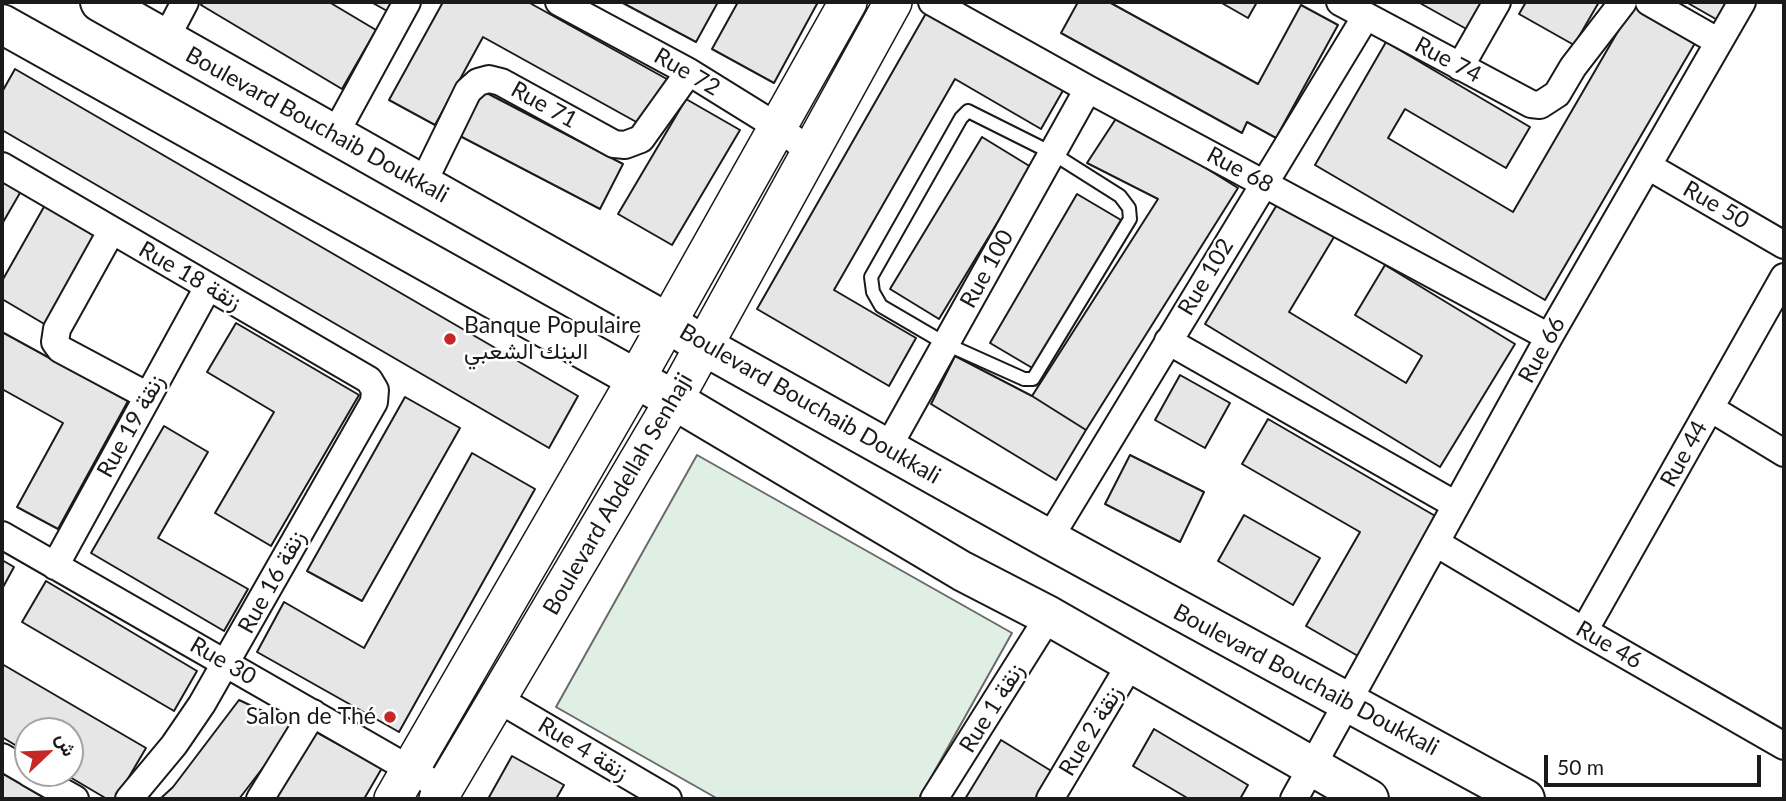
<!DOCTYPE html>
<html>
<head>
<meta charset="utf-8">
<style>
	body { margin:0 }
	#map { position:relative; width:1786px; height:801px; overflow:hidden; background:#fff; font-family:Lato,Vazirmatn,sans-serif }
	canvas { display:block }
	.frame { position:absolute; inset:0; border:4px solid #1a1a1a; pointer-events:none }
	.north { position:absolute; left:14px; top:717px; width:70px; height:70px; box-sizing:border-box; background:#fff; border:2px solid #a3a3a3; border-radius:50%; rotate:67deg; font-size:19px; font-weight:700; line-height:28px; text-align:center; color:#1a1a1a }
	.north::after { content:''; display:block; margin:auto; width:24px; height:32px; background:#c62828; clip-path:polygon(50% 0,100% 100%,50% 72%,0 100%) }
	.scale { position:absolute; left:1544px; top:755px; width:217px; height:32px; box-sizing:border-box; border:4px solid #1a1a1a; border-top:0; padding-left:9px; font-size:21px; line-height:24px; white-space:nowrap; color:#1a1a1a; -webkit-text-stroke:5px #fff; paint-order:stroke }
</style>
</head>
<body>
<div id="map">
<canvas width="1786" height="801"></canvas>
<div class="frame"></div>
<div class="north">ش</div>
<div class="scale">50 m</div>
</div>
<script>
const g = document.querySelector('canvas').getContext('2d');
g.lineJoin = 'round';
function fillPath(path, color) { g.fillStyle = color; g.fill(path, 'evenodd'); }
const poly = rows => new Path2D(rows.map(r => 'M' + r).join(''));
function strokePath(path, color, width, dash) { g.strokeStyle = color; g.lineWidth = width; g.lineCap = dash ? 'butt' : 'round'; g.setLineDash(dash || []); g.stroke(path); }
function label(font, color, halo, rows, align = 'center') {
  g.font = font + ' Lato,Vazirmatn,sans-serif'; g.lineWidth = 5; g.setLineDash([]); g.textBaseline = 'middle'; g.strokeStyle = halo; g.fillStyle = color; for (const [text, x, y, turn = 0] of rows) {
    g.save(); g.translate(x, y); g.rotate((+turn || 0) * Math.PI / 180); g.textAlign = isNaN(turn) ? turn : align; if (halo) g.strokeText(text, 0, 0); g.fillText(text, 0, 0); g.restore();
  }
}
const green = poly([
	[697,455,1012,633,919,799,718,799,556,707,697,455]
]);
fillPath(green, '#e0efe3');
strokePath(green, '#6a6a6a', 2);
const building = poly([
	[203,2,329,2,376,30,342,89,201,5,203,2],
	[371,2,395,2,389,12,371,2],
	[443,2,528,2,674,83,649,129,483,37,435,125,389,100,443,2],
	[621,2,718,2,696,42,621,2],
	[738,2,818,2,774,83,712,49,738,2],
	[1078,2,1109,2,1258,84,1301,5,1338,25,1276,138,1247,122,1242,133,1061,33,1078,2],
	[1220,2,1257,2,1248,18,1220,2],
	[1418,2,1487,2,1470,31,1418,2],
	[1526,2,1599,2,1574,45,1519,14,1526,2],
	[1635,2,1698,38,1545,300,1315,165,1386,42,1530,127,1506,168,1405,109,1388,138,1513,212,1635,2],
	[1686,2,1733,2,1721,22,1686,2],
	[929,8,1065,87,1041,129,955,79,834,290,916,338,889,386,757,309,929,8],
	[15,69,578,396,549,448,2,130,2,92,15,69],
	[481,90,623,164,600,209,458,135,481,90],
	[686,99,740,130,672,245,618,214,686,99],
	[1119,114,1238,188,1086,430,1032,396,1158,199,1087,163,1119,114],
	[982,137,1031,167,939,319,890,289,982,137],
	[2,173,24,186,2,224,2,173],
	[1284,193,1340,227,1289,312,1406,383,1422,356,1355,315,1385,265,1515,344,1440,467,1205,324,1284,193],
	[1077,194,1121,220,1034,369,990,343,1077,194],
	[45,205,97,235,46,325,2,299,2,281,45,205],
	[236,323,359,395,271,546,215,513,274,412,207,372,236,323],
	[2,332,128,401,58,529,17,507,63,423,2,389,2,332],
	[955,356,1032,396,1086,430,1056,480,931,404,955,356],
	[1180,375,1230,403,1205,448,1155,420,1180,375],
	[405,397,460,428,362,601,307,571,405,397],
	[1268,419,1437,517,1358,656,1306,626,1360,532,1242,464,1268,419],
	[164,426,208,452,158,538,248,589,224,631,91,553,164,426],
	[472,453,535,489,399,732,257,652,284,602,364,648,472,453],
	[1130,455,1204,492,1180,542,1105,504,1130,455],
	[1244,515,1320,558,1293,605,1218,561,1244,515],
	[2,560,14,567,2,589,2,560],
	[46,581,197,671,174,711,22,622,46,581],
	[2,664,146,748,116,799,107,799,63,773,70,773,70,731,28,731,28,753,2,737,2,664],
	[239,700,295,726,239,799,160,799,173,787,239,700],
	[1154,729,1248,785,1240,799,1189,799,1133,766,1154,729],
	[316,732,382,768,364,799,273,799,316,732],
	[1001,740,1053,772,1037,799,965,799,1001,740],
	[512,756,564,785,556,799,488,799,512,756],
	[2,773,46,799,2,799,2,773]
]);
fillPath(building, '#e6e6e6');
strokePath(building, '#1a1a1a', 2);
const lane = poly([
	[968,111,1052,153,1120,196,1129,208,1130,219,1033,379,1024,379,946,344,881,306,873,292,871,277,961,118,968,111]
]);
const street = poly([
	[559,2,689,72,776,126,810,151],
	[932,2,1088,89,1549,337],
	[1340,2,1531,104,1540,105,1557,94,1573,67,1623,2],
	[1649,2,1719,42],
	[165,40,185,2],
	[1460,67,1497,2],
	[335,134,407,2],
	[2,166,369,380,375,390,374,402,202,704,174,745,129,799],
	[1648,166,1784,245],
	[422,185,468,91,478,82,489,79,501,82,614,144,625,145,641,139,689,72],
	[112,230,57,329,55,342,60,349,148,396],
	[1168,341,1456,505],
	[1710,408,1784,453],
	[887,449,1088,89],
	[2,535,444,789],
	[1049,539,1366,16],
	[1436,543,1584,631,1784,746],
	[55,566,208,287],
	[1584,631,1784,277],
	[498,699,668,799],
	[2,757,28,772],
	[29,773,75,799],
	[260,799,313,713],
	[934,799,1049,616],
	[1050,799,1131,663],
	[1294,799,1549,337,1742,2]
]);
const secondary = poly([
	[393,799,636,379,848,2],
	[438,799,674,400,893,2]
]);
const primary = poly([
	[100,2,668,323,704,346,1049,539,1525,799],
	[2,24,674,400,962,571,1049,616,1369,799]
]);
strokePath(lane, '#1a1a1a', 16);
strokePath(street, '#1a1a1a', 30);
strokePath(secondary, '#1a1a1a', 40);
strokePath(primary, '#1a1a1a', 42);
strokePath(lane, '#fff', 12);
strokePath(street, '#fff', 26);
strokePath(secondary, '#fff', 37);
strokePath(primary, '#fff', 38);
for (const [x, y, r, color] of [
	[450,339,7,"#c62828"],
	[390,717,7,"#c62828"]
]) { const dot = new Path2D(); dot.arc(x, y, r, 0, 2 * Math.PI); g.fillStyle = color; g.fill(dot); strokePath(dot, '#fff', 2.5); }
label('23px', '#1a1a1a', '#fff', [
	["Rue 74",1448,60,28],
	["Rue 72",687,72,30],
	["Rue 71",544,105,29],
	["Boulevard Bouchaib Doukkali",317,125,29],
	["Rue 68",1240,170,28],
	["Rue 50",1716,205,30],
	["Rue 100",987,269,-61],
	["Rue 18 زنقة",190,276,30],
	["Rue 102",1206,277,-59],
	["Rue 66",1542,350,-61],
	["Boulevard Bouchaib Doukkali",810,404,30],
	["Rue 19 زنقة",131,426,-61],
	["Rue 44",1684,454,-61],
	["Boulevard Abdellah Senhaji",618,494,-60],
	["Rue 16 زنقة",272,582,-61],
	["Rue 46",1609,645,30],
	["Rue 30",223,661,30],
	["Boulevard Bouchaib Doukkali",1306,680,28],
	["Rue 1 زنقة",992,708,-58],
	["Rue 2 زنقة",1091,731,-59],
	["Rue 4 زنقة",583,749,31]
]);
label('23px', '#1a1a1a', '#fff', [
	["Banque Populaire",464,326],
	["البنك الشعبي",464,352],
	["Salon de Thé",376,717,"right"]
], 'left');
</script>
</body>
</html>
